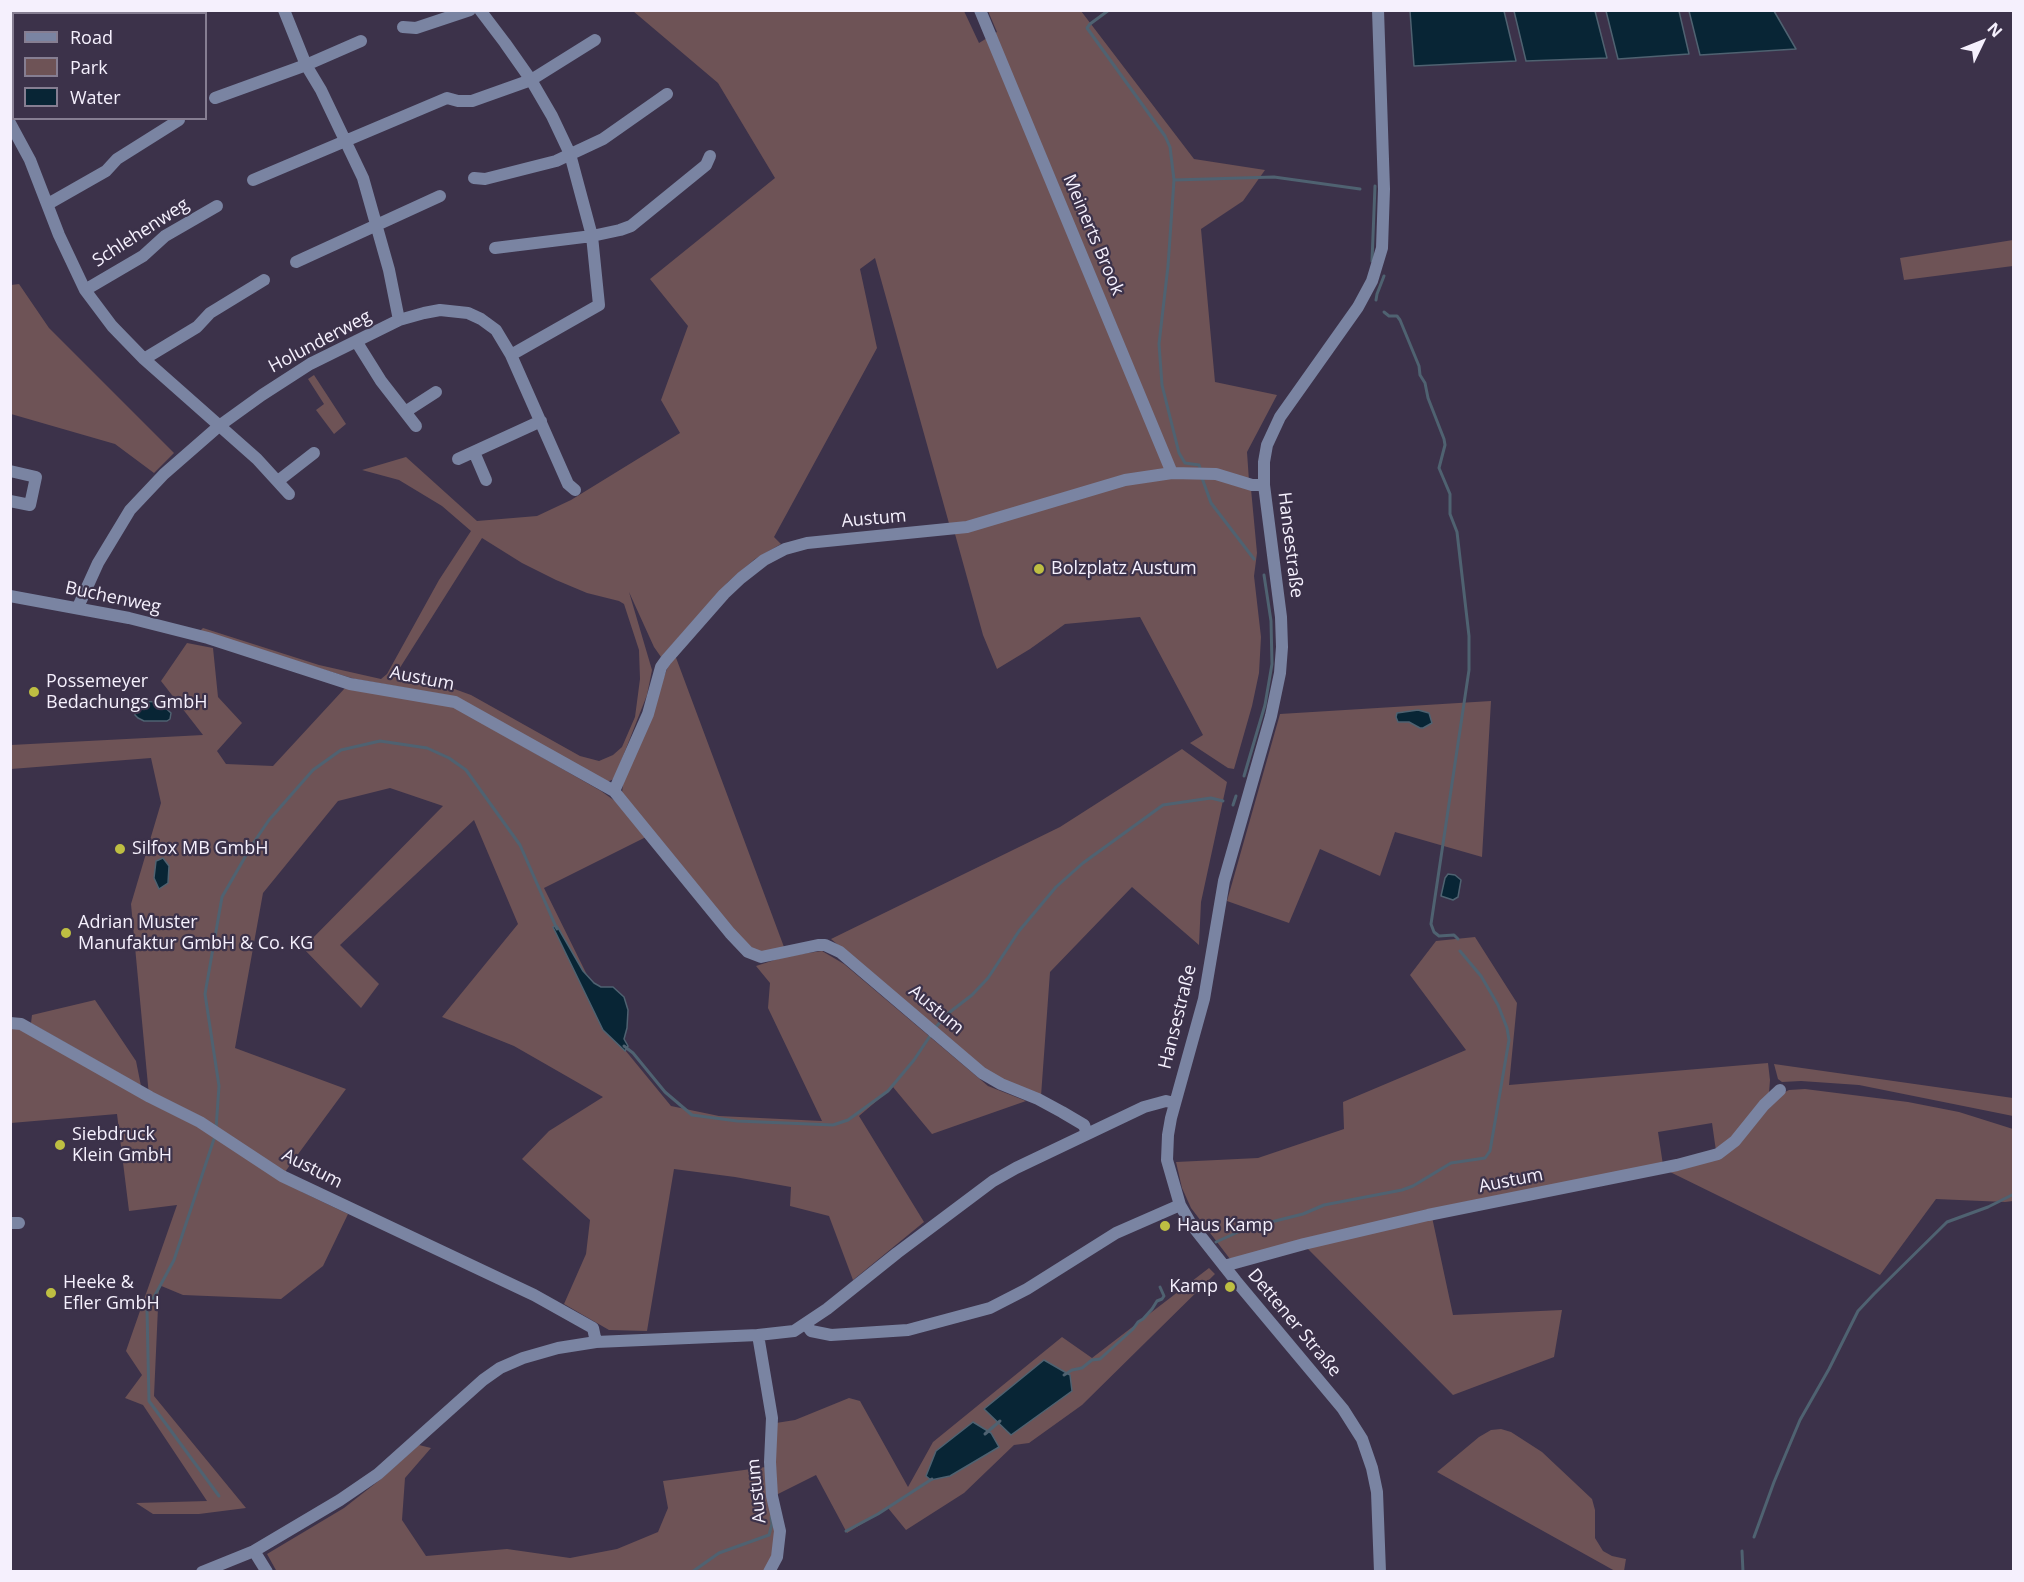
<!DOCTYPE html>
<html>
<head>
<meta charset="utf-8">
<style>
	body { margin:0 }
	#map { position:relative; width:2024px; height:1582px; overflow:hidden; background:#3c324a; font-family:"Open Sans",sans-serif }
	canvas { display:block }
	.frame { position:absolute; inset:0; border:12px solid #f5f0fd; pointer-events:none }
	.legend { position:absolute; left:12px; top:12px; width:195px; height:108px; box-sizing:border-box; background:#3c324a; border:2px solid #867e92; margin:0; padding:8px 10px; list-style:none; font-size:18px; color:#f5f0fd }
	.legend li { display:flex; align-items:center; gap:12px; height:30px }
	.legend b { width:30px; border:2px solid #867e92 }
	.north { position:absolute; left:1952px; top:12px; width:60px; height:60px; -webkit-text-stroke:4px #3c324a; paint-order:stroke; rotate:47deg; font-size:16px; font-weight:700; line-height:24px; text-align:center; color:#f5f0fd }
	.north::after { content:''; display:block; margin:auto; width:21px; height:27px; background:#f5f0fd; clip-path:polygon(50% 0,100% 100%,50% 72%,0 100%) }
</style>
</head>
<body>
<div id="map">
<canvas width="2024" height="1582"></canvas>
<div class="frame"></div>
<ul class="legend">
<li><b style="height:8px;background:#7a84a2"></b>Road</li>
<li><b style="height:16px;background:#6e5356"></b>Park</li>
<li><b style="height:16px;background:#082535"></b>Water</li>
</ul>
<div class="north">N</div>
</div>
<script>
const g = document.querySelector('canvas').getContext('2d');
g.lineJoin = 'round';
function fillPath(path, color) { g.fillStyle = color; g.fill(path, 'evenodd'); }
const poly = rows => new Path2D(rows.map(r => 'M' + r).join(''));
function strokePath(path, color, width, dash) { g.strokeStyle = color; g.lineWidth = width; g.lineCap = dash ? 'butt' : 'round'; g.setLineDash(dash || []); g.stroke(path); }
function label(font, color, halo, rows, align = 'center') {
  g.font = font + ' "Open Sans",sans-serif'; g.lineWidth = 4.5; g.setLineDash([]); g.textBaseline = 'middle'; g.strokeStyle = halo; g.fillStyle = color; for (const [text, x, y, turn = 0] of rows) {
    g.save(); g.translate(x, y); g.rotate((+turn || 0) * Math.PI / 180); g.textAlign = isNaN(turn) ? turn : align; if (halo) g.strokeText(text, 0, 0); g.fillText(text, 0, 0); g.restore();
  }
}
fillPath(poly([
	[633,11,964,11,979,43,997,32,988,11,1081,11,1194,159,1265,170,1243,201,1201,229,1215,382,1277,395,1247,452,1249,481,1173,470,950,527,875,258,860,269,877,348,774,537,781,544,755,559,728,582,661,657,654,647,629,592,652,670,647,695,614,779,607,782,457,697,355,679,199,632,203,628,319,665,381,679,387,674,439,580,471,531,442,506,399,480,362,470,406,457,477,521,537,516,571,500,680,433,661,400,688,326,650,279,775,178,718,83],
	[482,538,522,563,556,580,587,593,619,601,624,604,639,650,640,679,635,717,622,747,613,755,599,761,580,756,471,695,424,678,396,674],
	[2013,240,2013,266,1904,280,1900,258],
	[19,284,49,328,174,453,154,473,115,444,11,414,11,285],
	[314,375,346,424,334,434,316,410,324,404,308,379],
	[1172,477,1217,477,1251,489,1257,553,1254,576,1261,637,1259,673,1252,706,1234,769,1228,768,1190,743,1203,735,1140,617,1065,624,1030,649,997,669,983,635,955,534,1125,482],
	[187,643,213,648,218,697,242,723,217,751,226,764,273,766,345,688,454,707,601,791,615,801,646,837,544,888,588,977,583,971,625,1050,671,1106,719,1116,822,1121,768,1008,770,983,756,966,787,956,822,951,844,964,988,1086,1026,1101,932,1134,893,1087,859,1116,924,1222,853,1280,829,1216,790,1206,791,1187,735,1177,674,1169,647,1331,609,1330,564,1304,586,1254,590,1220,522,1159,549,1131,603,1097,514,1046,442,1017,518,924,474,820,340,945,379,984,361,1008,303,948,443,806,390,788,338,801,263,893,235,1048,346,1089,282,1176,302,1192,348,1214,323,1266,281,1299,183,1295,159,1285,154,1396,246,1508,199,1514,153,1514,136,1503,207,1501,143,1405,125,1398,142,1375,126,1351,177,1205,129,1211,117,1114,11,1123,10,1023,149,1096,131,904,161,803,151,758,11,769,11,745,203,735,161,681],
	[675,655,784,947,760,954,749,949,622,793,623,784,667,669],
	[1491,701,1482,857,1395,832,1380,876,1320,849,1289,923,1227,901,1280,714],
	[1182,749,1227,782,1201,902,1199,945,1132,887,1050,972,1041,1096,994,1077,831,939,1060,827],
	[1475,937,1517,1003,1509,1085,1768,1063,1770,1080,1769,1093,1727,1144,1716,1151,1712,1123,1658,1132,1663,1165,1230,1259,1191,1208,1182,1188,1176,1162,1258,1158,1344,1129,1343,1102,1466,1050,1410,975,1436,941],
	[95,1000,136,1061,141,1086,31,1023,32,1015],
	[1774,1064,2013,1098,2013,1116,1859,1085,1801,1081,1782,1082,1778,1079],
	[1805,1089,1908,1102,1959,1112,2013,1129,2013,1201,2005,1202,1936,1199,1880,1275,1668,1171,1719,1157,1781,1094,1789,1090],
	[1432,1217,1453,1315,1562,1310,1554,1357,1453,1395,1306,1247],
	[1209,1268,1215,1274,1082,1405,1029,1443,1014,1445,964,1493,906,1530,888,1508,847,1533,816,1475,776,1495,776,1423,795,1420,849,1398,860,1401,908,1487,933,1442,1062,1337,1092,1358],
	[1501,1429,1511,1432,1542,1452,1592,1499,1595,1510,1595,1538,1603,1551,1612,1556,1626,1559,1624,1571,1615,1571,1437,1472,1479,1437,1491,1430],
	[419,1445,431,1448,405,1478,402,1520,426,1556,507,1549,570,1558,617,1549,658,1532,668,1508,663,1481,766,1467,775,1535,773,1557,766,1572,277,1572,267,1554,344,1508,381,1479]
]), '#6e5356');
const water = poly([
	[1410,11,1504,11,1516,61,1414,66,1410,11],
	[1514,11,1595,11,1607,58,1526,61,1514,11],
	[1606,11,1679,11,1689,54,1618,59,1606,11],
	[1689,11,1774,11,1796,49,1700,55,1689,11],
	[136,701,159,702,171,713,170,719,167,721,144,721,138,718,135,715,134,703,136,701],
	[1418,710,1429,713,1432,723,1423,728,1420,728,1409,722,1398,722,1396,717,1397,713,1418,710],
	[163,858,169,866,168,883,159,889,154,878,156,861,163,858],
	[1448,874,1455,875,1461,880,1458,897,1453,900,1441,896,1445,878,1448,874],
	[557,926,583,971,594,983,601,987,613,987,624,997,628,1010,627,1028,624,1039,628,1046,625,1051,603,1030,553,927,557,926],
	[1044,1360,1070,1375,1072,1391,1011,1435,984,1409,1044,1360],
	[973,1422,991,1433,999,1447,950,1476,931,1480,926,1476,936,1451,973,1422]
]);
fillPath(water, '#082535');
strokePath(water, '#4f6271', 1.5);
strokePath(poly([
	[1109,10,1090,24,1087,28,1165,136,1170,147,1174,180,1168,266,1159,344,1162,385,1179,453,1185,463,1199,465,1201,471],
	[1174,180,1274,177,1360,189],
	[1372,261,1375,186],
	[1376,300,1377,294,1384,276],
	[1384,312,1389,316,1397,316,1400,320,1419,366,1420,375,1425,383,1428,398,1444,439,1445,445,1439,468,1450,494,1450,514,1457,532,1469,636,1469,670,1431,924,1434,932,1439,936,1454,935,1458,939],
	[1202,478,1211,503,1254,559],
	[1244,776,1265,705,1272,664,1271,621,1264,575],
	[1233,805,1236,796],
	[936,1027,946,1015,972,995,988,978,1019,931,1056,887,1083,863,1163,805,1211,798,1223,801],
	[624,1046,633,1053,665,1092,692,1115,737,1121,833,1125,848,1120,888,1091,914,1060,932,1033],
	[216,1129,219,1086,205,994,222,897,252,845,269,820,313,770,341,750,380,741,427,748,449,758,466,770,520,845,557,929],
	[215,1136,174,1260,147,1310,149,1401,219,1496],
	[1216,1242,1247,1228,1303,1214,1324,1205,1402,1190,1413,1186,1451,1163,1485,1158,1490,1151,1509,1040,1507,1028,1498,1005,1481,976,1460,951],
	[1064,1375,1072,1370,1082,1368,1092,1360,1100,1359,1133,1329,1138,1322,1143,1319,1152,1309,1157,1301,1162,1299,1164,1296,1160,1287],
	[985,1434,1000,1421],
	[846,1531,878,1514,932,1479],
	[1754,1537,1774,1482,1800,1420,1829,1369,1858,1311,1874,1294,1947,1222,1988,1207,2014,1194],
	[1742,1551,1743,1572],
	[692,1572,719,1553,769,1535,772,1524,771,1517]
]), '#4f6271', 3);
strokePath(poly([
	[284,10,306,65,321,90,363,178,389,270,399,320],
	[480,10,505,43,531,80,552,116,570,154,592,236,599,305,511,355],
	[980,10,1172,473],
	[1378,10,1384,189,1382,248,1372,281,1358,307,1280,417,1267,445,1264,462,1264,485,1281,617,1282,647,1280,673,1271,716,1224,881,1204,999,1171,1118,1168,1135,1167,1160,1180,1205,1191,1224,1236,1281,1343,1409,1362,1439,1372,1468,1377,1492,1380,1572],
	[191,14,198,10],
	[403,27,416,28,470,10],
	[215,98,306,65,361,41],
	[10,123,30,160,59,235,85,290,112,326,144,359,257,459,289,494],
	[474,178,485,179,556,161,603,139,667,94],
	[253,180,447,98,458,101,472,101,531,80,595,40],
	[48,204,106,171,117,159,179,120],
	[495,248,592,236,620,230,631,226,706,165,710,156],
	[296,262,440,196],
	[85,290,143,256,165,236,217,206],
	[356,341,381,381,416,426],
	[144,359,197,327,210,313,264,280],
	[405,412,436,392],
	[474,452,486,480],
	[458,459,541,421],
	[10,471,36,477,30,505,10,501],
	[278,481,314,453],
	[10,596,129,618,208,638,350,684,455,702,614,791,730,933,748,952,761,957,818,945,825,945,840,952,982,1073,1001,1084,1038,1099,1062,1112,1084,1125,1087,1134],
	[78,607,98,563,130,510,164,474,219,426,262,395,310,364,399,320,424,313,440,310,468,313,481,319,496,330,511,355,568,484,575,490],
	[614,791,648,714,661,667,666,660,724,594,741,578,764,560,785,549,807,543,967,527,1125,480,1172,473,1216,474,1252,485,1264,485],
	[10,1023,21,1024,150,1097,200,1122,282,1176,534,1295,593,1328,596,1342],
	[10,1223,19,1223],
	[1224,1266,1304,1244,1428,1215,1677,1165,1718,1154,1735,1141,1764,1105,1780,1090],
	[806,1324,811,1331,831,1335,908,1330,990,1308,1027,1289,1116,1233,1180,1205],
	[758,1335,772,1418,770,1462,772,1496,780,1531,777,1557,769,1572],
	[254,1551,267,1572],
	[202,1572,254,1551,340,1500,378,1474,483,1380,500,1368,523,1358,558,1348,596,1342,758,1335,794,1331,827,1309,897,1253,993,1181,1016,1168,1144,1107,1166,1101,1174,1103]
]), '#7a84a2', 12);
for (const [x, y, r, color] of [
	[1039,569,6,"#bebf42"],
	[34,692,6,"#bebf42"],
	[120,849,6,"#bebf42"],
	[66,933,6,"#bebf42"],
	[60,1145,6,"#bebf42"],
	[1165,1226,6,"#bebf42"],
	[1230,1287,6,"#bebf42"],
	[51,1293,6,"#bebf42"]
]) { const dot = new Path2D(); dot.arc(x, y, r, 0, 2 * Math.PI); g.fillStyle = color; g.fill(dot); strokePath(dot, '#3c324a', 2); }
label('18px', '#f5f0fd', '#3c324a', [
	["Schlehenweg",141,233,-33],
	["Meinerts Brook",1093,235,67],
	["Holunderweg",320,342,-28],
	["Austum",874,519,-5],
	["Hansestraße",1290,545,83],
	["Buchenweg",113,598,12],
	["Austum",422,679,11],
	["Austum",936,1010,40],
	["Hansestraße",1178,1017,-76],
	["Austum",312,1169,27],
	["Austum",1511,1181,-11],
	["Dettener Straße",1294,1323,50],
	["Austum",757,1491,-96]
]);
label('18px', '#f5f0fd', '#3c324a', [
	["Bolzplatz Austum",1051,569],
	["Possemeyer",46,682],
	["Bedachungs GmbH",46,703],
	["Silfox MB GmbH",132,849],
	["Adrian Muster",78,923],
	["Manufaktur GmbH & Co. KG",78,944],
	["Siebdruck",72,1135],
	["Klein GmbH",72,1156],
	["Haus Kamp",1177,1226],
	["Heeke &",63,1283],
	["Efler GmbH",63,1304],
	["Kamp",1218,1287,"right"]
], 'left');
</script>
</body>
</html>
